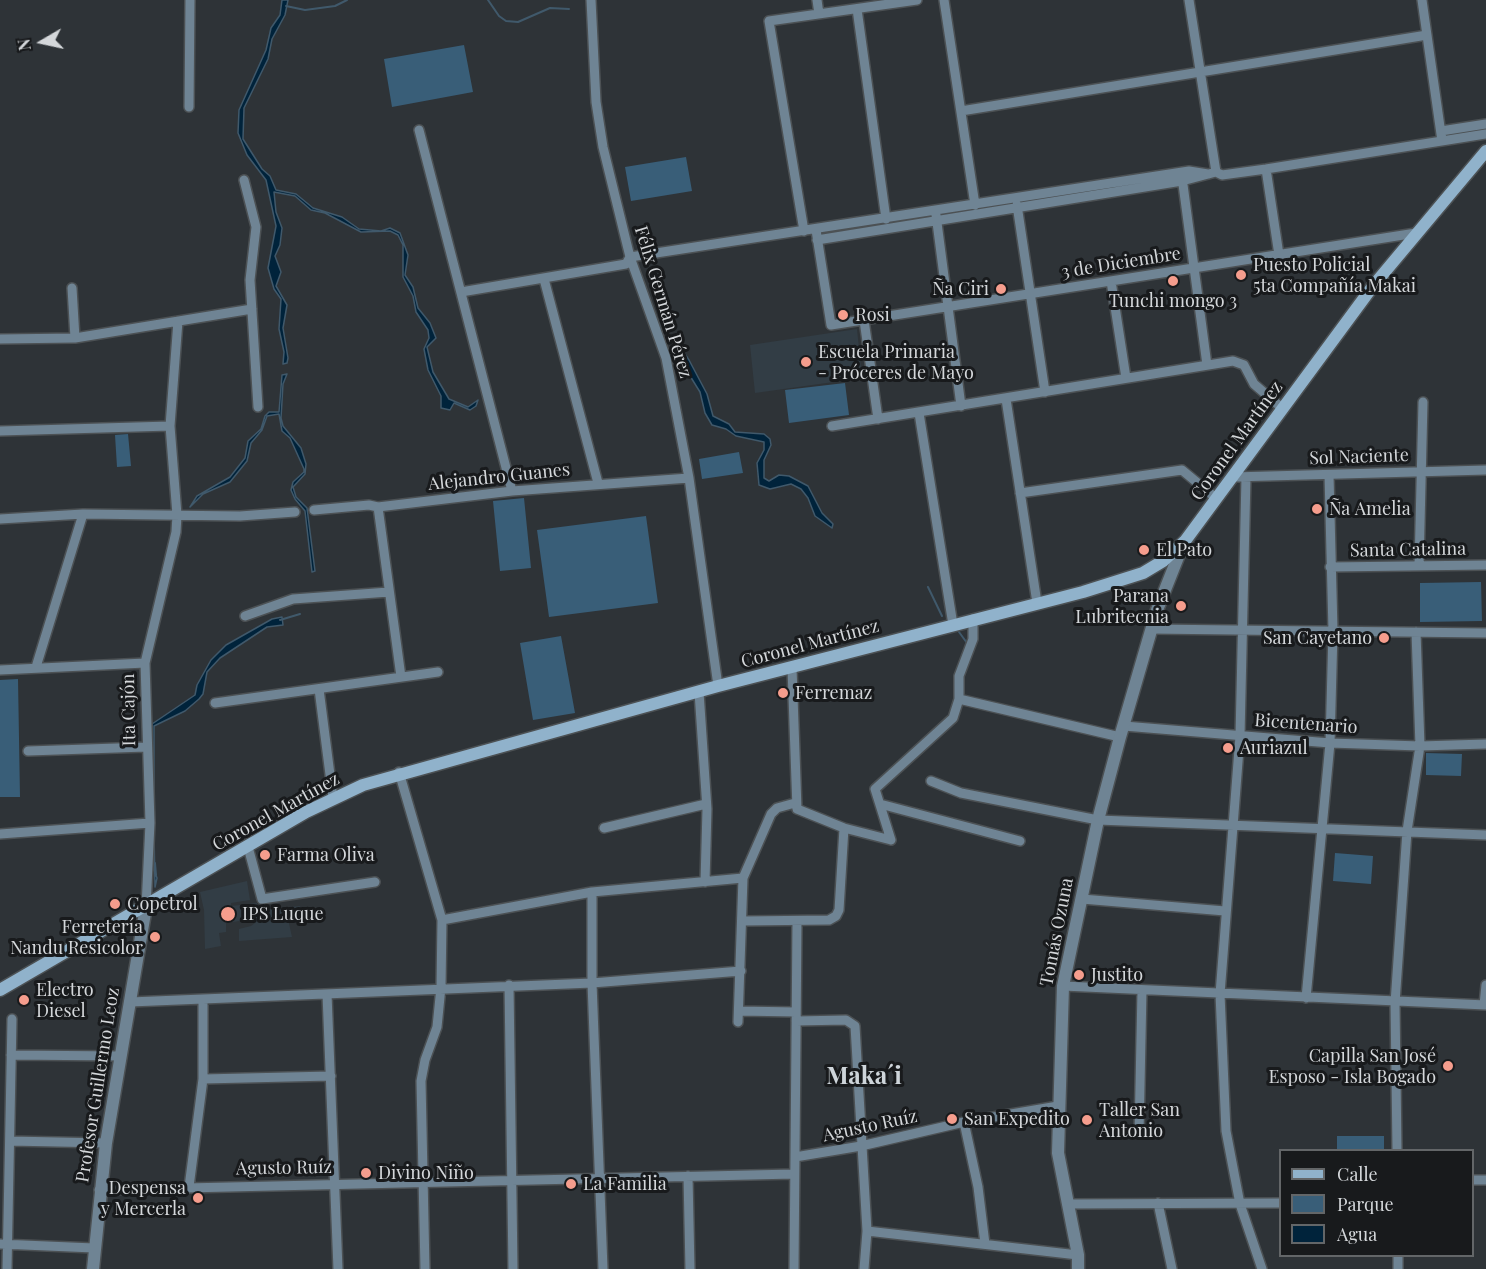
<!DOCTYPE html>
<html>
<head>
<meta charset="utf-8">
<style>
	body { margin:0 }
	#map { position:relative; width:1486px; height:1269px; overflow:hidden; background:#2e3337; font-family:"Playfair Display",serif }
	canvas { display:block }
	.legend { position:absolute; left:1279px; top:1149px; width:195px; height:108px; box-sizing:border-box; background:#181a1c; border:2px solid #636668; margin:0; padding:8px 10px; list-style:none; font-size:18px; color:#d4d7da }
	.legend li { display:flex; align-items:center; gap:12px; height:30px }
	.legend b { width:30px; border:2px solid #636668 }
	.north { position:absolute; left:12px; top:12px; width:60px; height:60px; -webkit-text-stroke:4px #181a1c; paint-order:stroke; rotate:261deg; font-size:16px; font-weight:700; line-height:24px; text-align:center; color:#d4d7da }
	.north::after { content:''; display:block; margin:auto; width:21px; height:27px; background:#d4d7da; clip-path:polygon(50% 0,100% 100%,50% 72%,0 100%) }
</style>
</head>
<body>
<div id="map">
<canvas width="1486" height="1269"></canvas>
<ul class="legend">
<li><b style="height:8px;background:#90b2cb"></b>Calle</li>
<li><b style="height:16px;background:#395e78"></b>Parque</li>
<li><b style="height:16px;background:#00233b"></b>Agua</li>
</ul>
<div class="north">N</div>
</div>
<script>
const g = document.querySelector('canvas').getContext('2d');
g.lineJoin = 'round';
function fillPath(path, color) { g.fillStyle = color; g.fill(path, 'evenodd'); }
const poly = rows => new Path2D(rows.map(r => 'M' + r).join(''));
function strokePath(path, color, width, dash) { g.strokeStyle = color; g.lineWidth = width; g.lineCap = dash ? 'butt' : 'round'; g.setLineDash(dash || []); g.stroke(path); }
function label(font, color, halo, rows, align = 'center') {
  g.font = font + ' "Playfair Display",serif'; g.lineWidth = 6; g.setLineDash([]); g.textBaseline = 'middle'; g.strokeStyle = halo; g.fillStyle = color; for (const [text, x, y, turn = 0] of rows) {
    g.save(); g.translate(x, y); g.rotate((+turn || 0) * Math.PI / 180); g.textAlign = isNaN(turn) ? turn : align; if (halo) g.strokeText(text, 0, 0); g.fillText(text, 0, 0); g.restore();
  }
}
fillPath(poly([
	[857,329,862,378,755,393,750,345],
	[247,881,250,900,231,903,231,906,257,903,259,918,226,923,226,932,219,933,221,946,205,949,204,910,200,892],
	[300,906,302,916,288,919,292,937,239,941,239,929,251,926,255,923,255,919,263,918,262,910]
]), '#323d45');
fillPath(poly([
	[464,45,473,92,392,107,384,59],
	[686,157,692,191,631,201,625,167],
	[845,383,849,415,789,423,785,390],
	[128,434,131,466,117,467,115,435],
	[739,452,743,473,702,479,699,459],
	[524,498,531,568,500,571,493,501],
	[646,516,658,603,549,617,537,530],
	[1481,582,1482,621,1420,622,1420,583],
	[561,636,575,713,533,720,520,643],
	[18,679,20,797,0,797,0,680],
	[1426,753,1462,754,1461,776,1426,775],
	[1335,853,1373,856,1371,884,1333,881],
	[1337,1136,1384,1136,1384,1150,1337,1150]
]), '#395e78');
const water = poly([
	[282,0,288,0,285,15,272,39,268,59,244,108,243,139,262,169,270,176,276,190,296,194,313,208,342,217,359,229,381,231,390,228,400,233,408,255,405,275,413,287,418,308,430,323,436,338,427,347,433,372,449,399,468,407,478,400,476,406,470,410,454,403,450,410,441,408,441,396,428,370,424,349,429,338,428,330,416,312,413,296,403,277,403,245,398,235,390,231,361,232,325,213,311,210,295,196,274,192,276,212,282,228,280,245,275,256,281,272,276,286,287,305,283,328,288,358,287,363,283,364,284,352,279,329,281,299,274,289,268,268,276,226,266,180,247,155,238,133,239,110,266,50,271,28,280,15,282,0],
	[672,347,683,351,689,360,707,394,713,416,729,424,735,432,764,434,770,439,771,445,764,460,764,478,769,481,779,475,789,476,808,486,822,513,833,524,832,528,815,516,808,498,801,489,791,484,770,489,759,485,757,463,764,450,764,442,736,436,726,429,712,425,705,413,700,392,672,347],
	[287,374,283,384,281,418,283,426,301,448,306,464,305,474,293,487,296,497,307,508,315,571,312,572,305,511,295,499,291,490,293,482,304,472,304,469,290,438,282,431,279,414,267,416,262,430,251,443,247,461,230,482,203,494,190,507,197,496,230,477,245,458,248,441,261,429,265,416,269,412,279,412,282,375,287,374],
	[282,617,283,625,267,627,220,658,207,672,203,694,199,699,185,711,154,726,154,870,157,878,155,887,152,724,195,695,197,685,211,660,226,645,272,619,282,617]
]);
fillPath(water, '#00233b');
strokePath(water, '#40596b', 1.5);
strokePath(poly([
	[488,0,499,16,506,21,518,22,550,8,569,9],
	[286,6,305,10,335,6,347,0],
	[928,587,942,616],
	[280,620,300,614],
	[959,632,967,643],
	[153,842,154,857],
	[155,863,156,875]
]), '#40596b', 2);
const minor = poly([
	[591,0,596,102,603,147,630,257,666,358,689,478,718,686],
	[817,0,819,14],
	[944,0,975,205],
	[1189,0,1216,172],
	[1422,0,1442,141],
	[857,9,886,219],
	[189,107,190,0],
	[961,111,1427,35],
	[419,130,512,491],
	[1441,131,1486,124],
	[1266,169,1279,255],
	[1182,177,1207,365],
	[244,180,256,227,250,280,258,407],
	[1017,205,1045,392],
	[936,215,961,406],
	[816,230,831,325,1416,233],
	[804,231,769,21,917,0],
	[817,240,1182,181,1216,172,1222,175,1266,169,1486,134],
	[544,279,598,483],
	[1111,281,1126,378],
	[72,288,75,338],
	[461,292,626,264,630,257,1189,171,1208,174],
	[864,320,878,419],
	[0,339,75,338,252,309],
	[1006,399,1037,603],
	[919,413,953,625],
	[832,426,1233,361,1244,365,1254,384,1283,409],
	[0,431,170,426],
	[1233,477,1486,470],
	[1246,477,1240,736,1220,994,1226,1131,1240,1204,1262,1269],
	[1020,493,1182,470,1217,499],
	[378,507,401,677],
	[314,510,369,505,378,507,512,491,689,478],
	[0,519,83,514,240,516,295,512],
	[1419,566,1423,402],
	[1330,567,1486,565],
	[245,616,293,599,389,592],
	[1151,629,1486,633],
	[36,667,83,514],
	[792,668,797,809,844,828,891,840],
	[0,670,145,663],
	[319,689,333,798],
	[699,692,707,809,705,882],
	[959,699,1120,737],
	[215,703,438,672],
	[1124,726,1330,743,1420,746,1486,744],
	[28,751,146,747],
	[399,772,442,920,441,987,437,1027,425,1060,421,1081,425,1269],
	[931,781,961,793,1098,820,1486,835],
	[880,804,1020,841],
	[604,828,706,804],
	[0,834,150,823],
	[891,840,875,789,953,718,959,699,959,676,973,639,973,619],
	[248,847,262,899,375,882],
	[592,892,592,983,603,1269],
	[1082,899,1225,911],
	[146,907,150,823,145,663,176,532,177,515,170,426,178,321],
	[442,920,592,892,743,878],
	[743,921,829,920,836,916,839,910,844,828],
	[509,985,513,1269],
	[1063,986,1486,1005],
	[327,994,338,1269],
	[1306,998,1330,743,1333,631,1329,475],
	[130,1002,592,983,741,971],
	[1484,1005,1486,985],
	[740,1011,796,1012],
	[796,1021,846,1020,855,1026,867,1231,864,1269],
	[738,1022,743,878,771,814,777,808,795,803],
	[11,1055,120,1056],
	[203,1079,331,1076],
	[964,1122,978,1187,985,1244],
	[1139,1134,1142,990],
	[10,1141,106,1143],
	[1397,1150,1395,1003,1407,831,1420,746,1416,632],
	[795,1157,861,1146,964,1122,1058,1106],
	[688,1176,690,1269],
	[1472,1180,1486,1180],
	[189,1187,203,1079,203,1000],
	[99,1190,794,1174],
	[1158,1203,1172,1269],
	[1067,1204,1280,1203],
	[867,1231,1078,1255],
	[0,1244,94,1248],
	[1398,1256,1398,1269],
	[7,1269,12,1019],
	[794,1269,797,921]
]);
const tertiary = poly([
	[93,1269,106,1143,146,907],
	[1078,1269,1078,1255,1058,1153,1063,986,1098,820,1120,737,1157,610,1184,542]
]);
const secondary = poly([
	[0,990,306,812,363,785,718,686,1083,592,1143,573,1163,561,1185,541,1373,286,1486,151]
]);
strokePath(minor, '#4c5154', 12);
strokePath(tertiary, '#4c5154', 15);
strokePath(secondary, '#4c5154', 15);
strokePath(minor, '#6f8494', 9);
strokePath(tertiary, '#6f8494', 12);
strokePath(secondary, '#90b2cb', 12);
for (const [x, y, r, color] of [
	[1241,275,6,"#f59d8d"],
	[1173,281,6,"#f59d8d"],
	[1001,289,6,"#f59d8d"],
	[843,315,6,"#f59d8d"],
	[806,362,6,"#f59d8d"],
	[1317,509,6,"#f59d8d"],
	[1144,550,6,"#f59d8d"],
	[1181,606,6,"#f59d8d"],
	[1384,638,6,"#f59d8d"],
	[783,693,6,"#f59d8d"],
	[1228,748,6,"#f59d8d"],
	[265,855,6,"#f59d8d"],
	[115,904,6,"#f59d8d"],
	[228,914,8,"#f59d8d"],
	[155,937,6,"#f59d8d"],
	[1079,975,6,"#f59d8d"],
	[24,1000,6,"#f59d8d"],
	[1448,1066,6,"#f59d8d"],
	[952,1119,6,"#f59d8d"],
	[1087,1120,6,"#f59d8d"],
	[366,1173,6,"#f59d8d"],
	[571,1184,6,"#f59d8d"],
	[198,1198,6,"#f59d8d"]
]) { const dot = new Path2D(); dot.arc(x, y, r, 0, 2 * Math.PI); g.fillStyle = color; g.fill(dot); strokePath(dot, '#181a1c', 2); }
label('18px', '#d4d7da', '#181a1c', [
	["3 de Diciembre",1121,263,-9],
	["Félix Germán Pérez",663,302,73],
	["Coronel Martínez",1237,441,-54],
	["Sol Naciente",1359,457,-2],
	["Alejandro Guanes",499,477,-6],
	["Santa Catalina",1408,550,-1],
	["Coronel Martínez",810,644,-15],
	["Ita Cajón",129,710,-91],
	["Bicentenario",1306,724,4],
	["Coronel Martínez",276,812,-29],
	["Tomás Ozuna",1057,932,-79],
	["Profesor Guillermo Leoz",98,1085,-81],
	["Agusto Ruíz",870,1126,-12],
	["Agusto Ruíz",284,1168,-1]
]);
label('18px', '#d4d7da', '#181a1c', [
	["Puesto Policial",1253,265],
	["5ta Compañía Makai",1253,286],
	["Ña Ciri",989,289,"right"],
	["Tunchi mongo 3",1173,301,"center"],
	["Rosi",855,315],
	["Escuela Primaria",818,352],
	["- Próceres de Mayo",818,373],
	["Ña Amelia",1329,509],
	["El Pato",1156,550],
	["Parana",1169,596,"right"],
	["Lubritecnia",1169,617,"right"],
	["San Cayetano",1372,638,"right"],
	["Ferremaz",795,693],
	["Auriazul",1240,748],
	["Farma Oliva",277,855],
	["Copetrol",127,904],
	["IPS Luque",242,914],
	["Ferretería",143,927,"right"],
	["Nandu Resicolor",143,948,"right"],
	["Justito",1091,975],
	["Electro",36,990],
	["Diesel",36,1011],
	["Capilla San José",1436,1056,"right"],
	["Esposo - Isla Bogado",1436,1077,"right"],
	["Taller San",1099,1110],
	["Antonio",1099,1131],
	["San Expedito",964,1119],
	["Divino Niño",378,1173],
	["La Familia",583,1184],
	["Despensa",186,1188,"right"],
	["y Mercerla",186,1209,"right"]
], 'left');
label('bold 24px', '#ced5da', '#181a1c', [
	["Maka´i",864,1077]
]);
</script>
</body>
</html>
